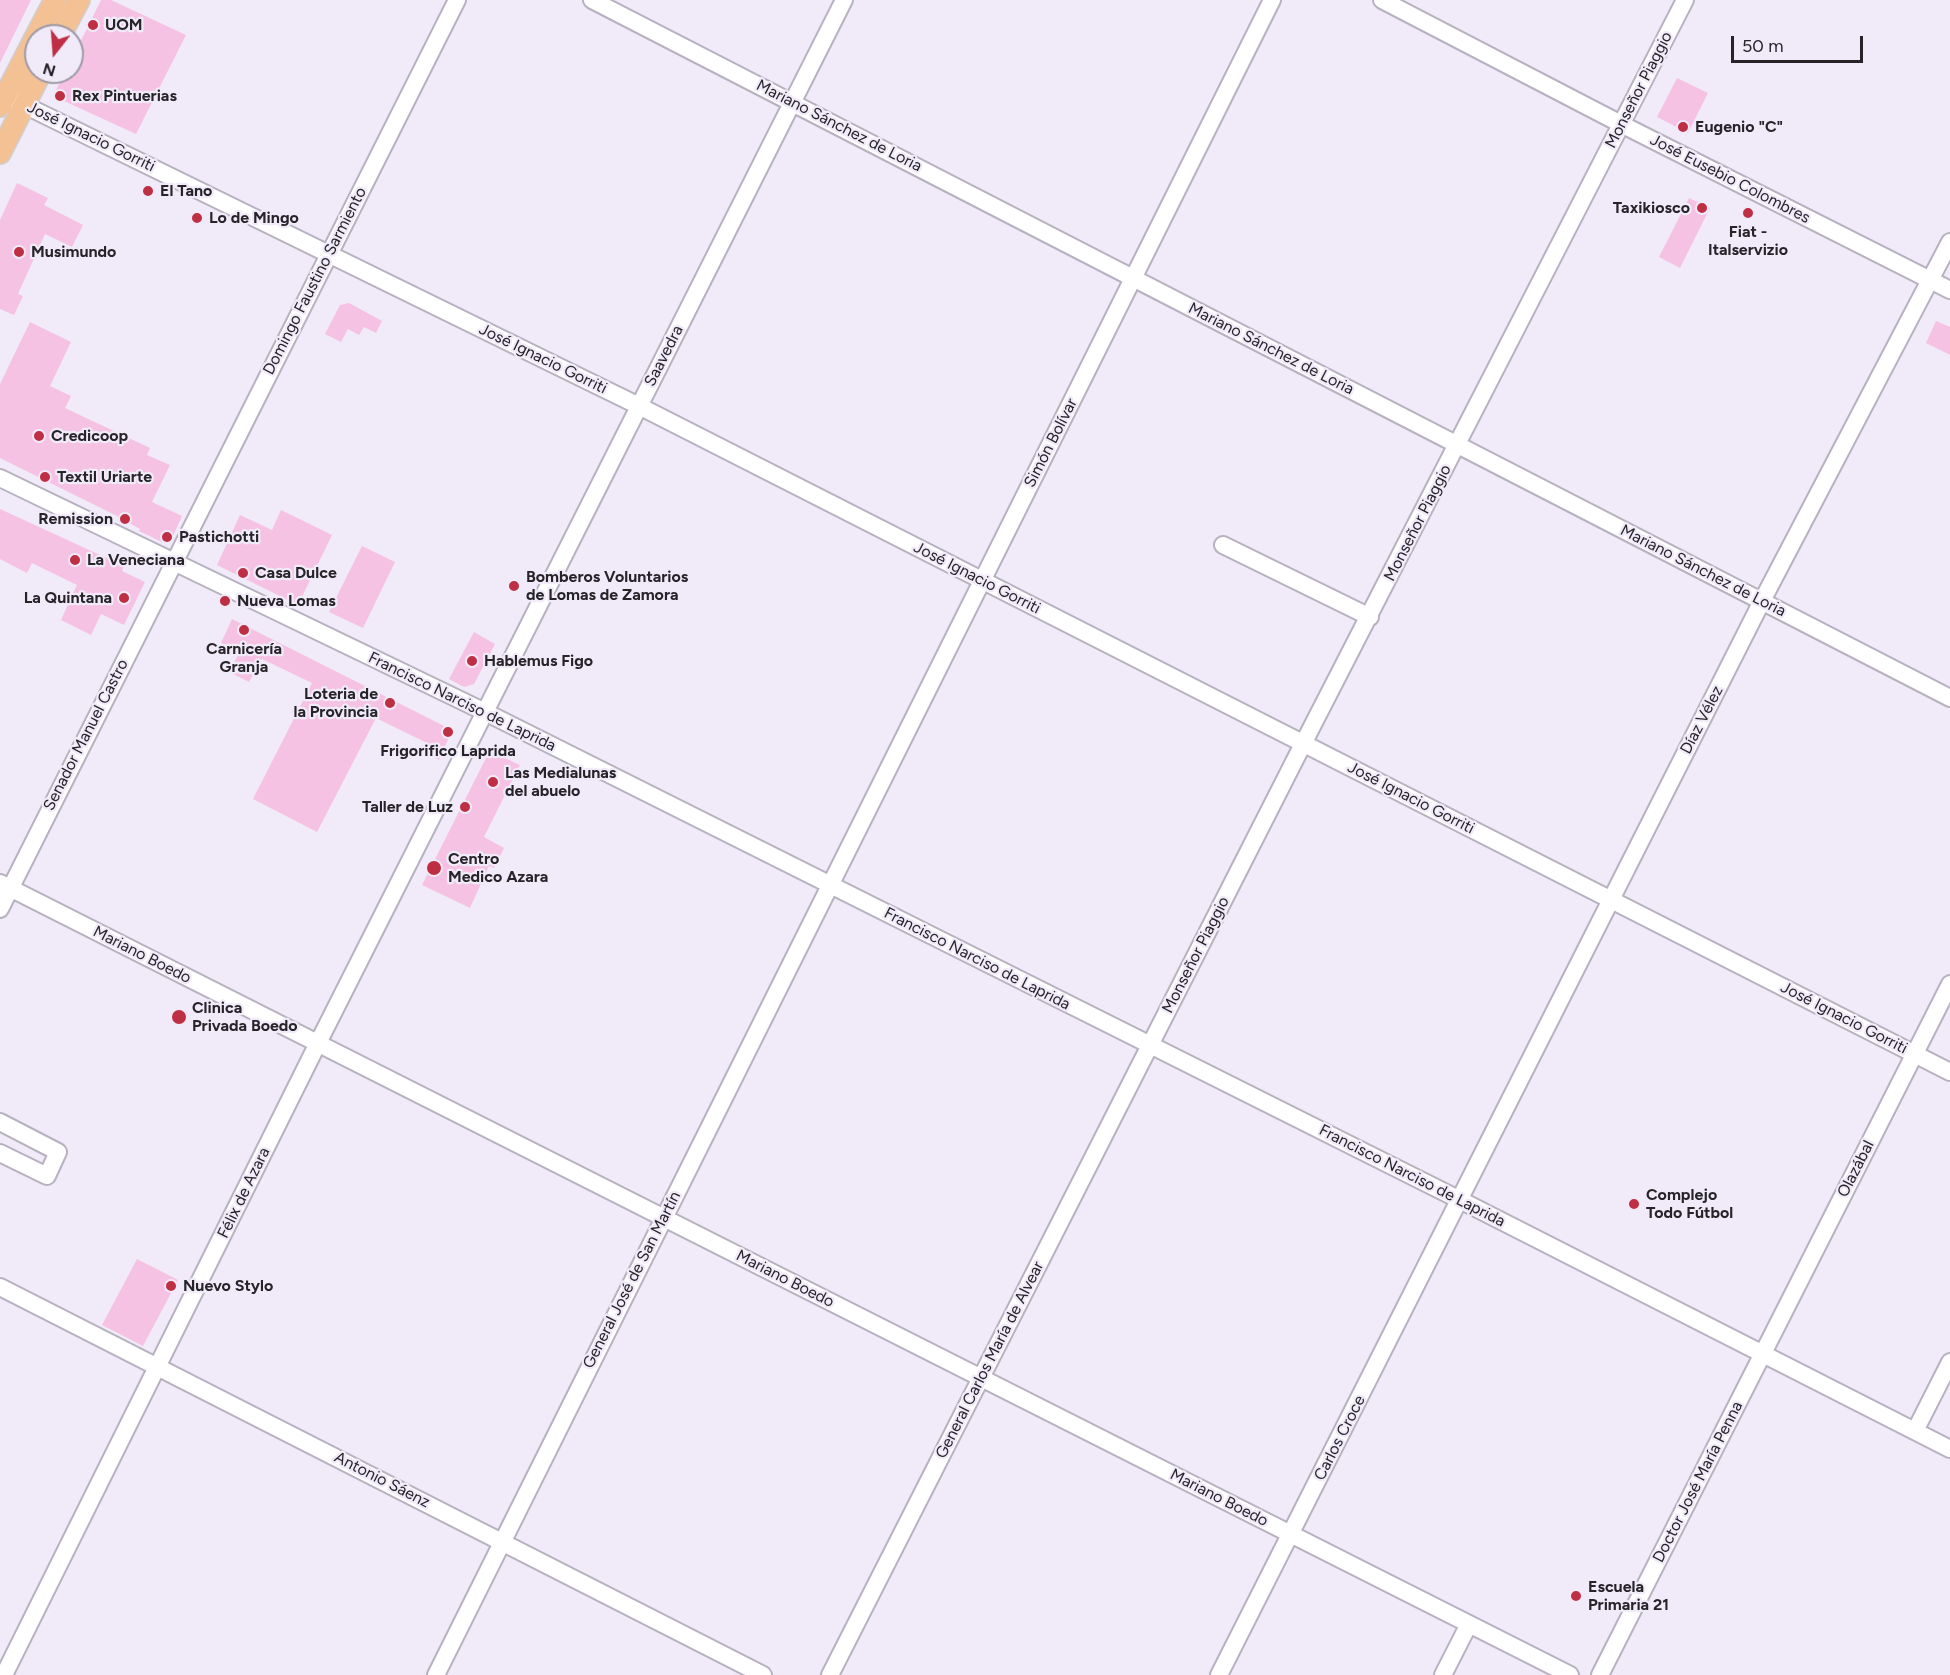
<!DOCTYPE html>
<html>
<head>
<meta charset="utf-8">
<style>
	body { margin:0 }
	#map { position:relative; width:1950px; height:1675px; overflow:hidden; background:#f0eaf9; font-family:Figtree,sans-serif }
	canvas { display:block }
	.north { position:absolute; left:24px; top:24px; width:60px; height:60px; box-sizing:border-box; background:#f0eaf9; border:2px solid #9f9aa6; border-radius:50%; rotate:197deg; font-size:16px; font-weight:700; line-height:24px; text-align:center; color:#262329 }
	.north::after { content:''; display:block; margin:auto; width:21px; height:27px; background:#bf2f44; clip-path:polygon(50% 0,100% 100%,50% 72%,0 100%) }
	.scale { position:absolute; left:1731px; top:36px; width:132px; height:27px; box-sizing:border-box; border:3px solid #262329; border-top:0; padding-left:8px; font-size:18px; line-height:21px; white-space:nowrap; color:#262329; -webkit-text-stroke:4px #f0eaf9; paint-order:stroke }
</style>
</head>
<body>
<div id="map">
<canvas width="1950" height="1675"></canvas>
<div class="north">N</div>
<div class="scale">50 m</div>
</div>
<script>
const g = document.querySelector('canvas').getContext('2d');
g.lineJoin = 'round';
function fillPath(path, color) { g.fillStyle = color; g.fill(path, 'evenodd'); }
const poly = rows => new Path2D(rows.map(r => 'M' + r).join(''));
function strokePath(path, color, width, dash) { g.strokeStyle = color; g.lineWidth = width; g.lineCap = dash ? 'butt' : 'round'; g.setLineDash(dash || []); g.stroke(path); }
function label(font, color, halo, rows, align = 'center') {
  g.font = font + ' Figtree,sans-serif'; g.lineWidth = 4.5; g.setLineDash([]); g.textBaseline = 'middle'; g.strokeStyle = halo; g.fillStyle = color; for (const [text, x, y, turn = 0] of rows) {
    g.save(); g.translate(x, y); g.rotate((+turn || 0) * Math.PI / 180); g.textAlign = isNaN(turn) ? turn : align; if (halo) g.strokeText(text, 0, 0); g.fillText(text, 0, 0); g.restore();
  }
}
fillPath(poly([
	[0,0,31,0,0,63],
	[101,0,111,0,186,35,136,134,53,96,65,72,72,72,72,59],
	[1677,78,1708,93,1688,133,1657,117],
	[17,183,48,198,44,205,83,225,72,247,45,234,18,294,23,296,14,315,0,309,0,220],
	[1689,198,1710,208,1680,268,1659,257],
	[349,303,382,321,376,333,364,327,359,335,348,329,341,342,325,334,340,305],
	[1936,321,1950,327,1950,355,1926,343],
	[30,322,71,342,50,386,71,396,65,408,150,448,147,455,170,465,152,502,182,516,173,536,162,542,139,531,140,529,117,516,0,458,0,384],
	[0,509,124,566,122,571,145,582,124,625,101,614,91,635,61,620,77,585,32,563,27,573,0,559],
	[281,510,332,535,298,605,217,565,240,515,272,530],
	[362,546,395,562,363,628,329,612],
	[232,619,450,729,450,735,439,760,422,752,427,743,376,718,317,832,253,799,312,683,262,659,249,682,229,672,240,651,221,643],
	[474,632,495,644,474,684,464,687,449,679],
	[496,754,520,765,484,837,504,848,494,868,489,866,470,908,422,885,487,756],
	[137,1259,178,1280,143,1346,102,1325]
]), '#f6c2e4');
const minor = poly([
	[592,0,1950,698],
	[1382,0,1621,124,1950,290],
	[14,100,639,406,1950,1072],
	[0,478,485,712,1460,1200,1950,1449],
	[1223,545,1370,617],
	[0,883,1570,1675],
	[0,909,457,0],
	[0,1122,58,1152,47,1176,0,1153],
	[0,1287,763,1675],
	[1915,1431,1950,1362],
	[4,1675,318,1043,844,0],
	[436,1675,1272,0],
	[830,1675,1303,744,1685,0],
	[1219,1675,1762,601,1950,242],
	[1443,1675,1469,1624],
	[1600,1675,1950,984]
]);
const major = poly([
	[36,36,55,0],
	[60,36,79,0],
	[0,106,36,36],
	[0,153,41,72]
]);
strokePath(minor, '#b8b2c0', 20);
strokePath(major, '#cfcfd0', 24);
strokePath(minor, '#fff', 16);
strokePath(major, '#f4c195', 21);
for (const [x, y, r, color] of [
	[93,25,6,"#bf2f44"],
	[60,96,6,"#bf2f44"],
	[1683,127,6,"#bf2f44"],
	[148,191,6,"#bf2f44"],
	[1702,208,6,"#bf2f44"],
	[1748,213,6,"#bf2f44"],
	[197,218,6,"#bf2f44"],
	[19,252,6,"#bf2f44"],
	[39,436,6,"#bf2f44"],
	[45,477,6,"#bf2f44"],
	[125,519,6,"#bf2f44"],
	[167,537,6,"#bf2f44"],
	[75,560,6,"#bf2f44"],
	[243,573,6,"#bf2f44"],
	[514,586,6,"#bf2f44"],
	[124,598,6,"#bf2f44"],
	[225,601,6,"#bf2f44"],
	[244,630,6,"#bf2f44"],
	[472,661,6,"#bf2f44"],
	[390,703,6,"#bf2f44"],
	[448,732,6,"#bf2f44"],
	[493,782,6,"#bf2f44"],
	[465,807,6,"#bf2f44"],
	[434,868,8,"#bf2f44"],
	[179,1017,8,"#bf2f44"],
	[1634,1204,6,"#bf2f44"],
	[171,1286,6,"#bf2f44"],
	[1576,1596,6,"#bf2f44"]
]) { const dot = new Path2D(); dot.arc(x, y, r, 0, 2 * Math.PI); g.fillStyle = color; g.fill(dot); strokePath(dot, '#f0eaf9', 2); }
label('bold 16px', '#262329', '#f0eaf9', [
	["UOM",105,25],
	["Rex Pintuerias",72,96],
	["Eugenio \"C\"",1695,127],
	["El Tano",160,191],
	["Taxikiosco",1690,208,"right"],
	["Lo de Mingo",209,218],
	["Fiat -",1748,232,"center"],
	["Italservizio",1748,250,"center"],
	["Musimundo",31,252],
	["Credicoop",51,436],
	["Textil Uriarte",57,477],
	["Remission",113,519,"right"],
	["Pastichotti",179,537],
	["La Veneciana",87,560],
	["Casa Dulce",255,573],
	["Bomberos Voluntarios",526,577],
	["de Lomas de Zamora",526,595],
	["La Quintana",112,598,"right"],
	["Nueva Lomas",237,601],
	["Carnicería",244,649,"center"],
	["Granja",244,667,"center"],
	["Hablemus Figo",484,661],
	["Loteria de",378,694,"right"],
	["la Provincia",378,712,"right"],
	["Frigorifico Laprida",448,751,"center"],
	["Las Medialunas",505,773],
	["del abuelo",505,791],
	["Taller de Luz",453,807,"right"],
	["Centro",448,859],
	["Medico Azara",448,877],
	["Clinica",192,1008],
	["Privada Boedo",192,1026],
	["Complejo",1646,1195],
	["Todo Fútbol",1646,1213],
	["Nuevo Stylo",183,1286],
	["Escuela",1588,1587],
	["Primaria 21",1588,1605]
], 'left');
label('16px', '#262329', '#f0eaf9', [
	["Monseñor Piaggio",1639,90,-63],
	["Mariano Sánchez de Loria",839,126,27],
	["José Ignacio Gorriti",91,137,26],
	["José Eusebio Colombres",1730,179,27],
	["Domingo Faustino Sarmiento",315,281,-63],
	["Mariano Sánchez de Loria",1271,349,27],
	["Saavedra",664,356,-63],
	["José Ignacio Gorriti",543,359,26],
	["Simón Bolívar",1051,443,-63],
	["Monseñor Piaggio",1418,523,-63],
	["Mariano Sánchez de Loria",1703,571,27],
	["José Ignacio Gorriti",977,578,27],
	["Francisco Narciso de Laprida",462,702,26],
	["Díaz Vélez",1702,720,-63],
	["Senador Manuel Castro",86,735,-63],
	["José Ignacio Gorriti",1411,798,27],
	["Mariano Boedo",142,955,27],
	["Monseñor Piaggio",1196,955,-63],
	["Francisco Narciso de Laprida",977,959,27],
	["José Ignacio Gorriti",1844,1018,27],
	["Olazábal",1856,1169,-63],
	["Francisco Narciso de Laprida",1412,1176,27],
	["Félix de Azara",244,1193,-64],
	["Mariano Boedo",785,1279,27],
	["General José de San Martín",632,1280,-63],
	["General Carlos María de Alvear",990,1360,-63],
	["Carlos Croce",1340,1438,-63],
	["Antonio Sáenz",382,1480,27],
	["Doctor José María Penna",1698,1482,-63],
	["Mariano Boedo",1219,1498,27]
]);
</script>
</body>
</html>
